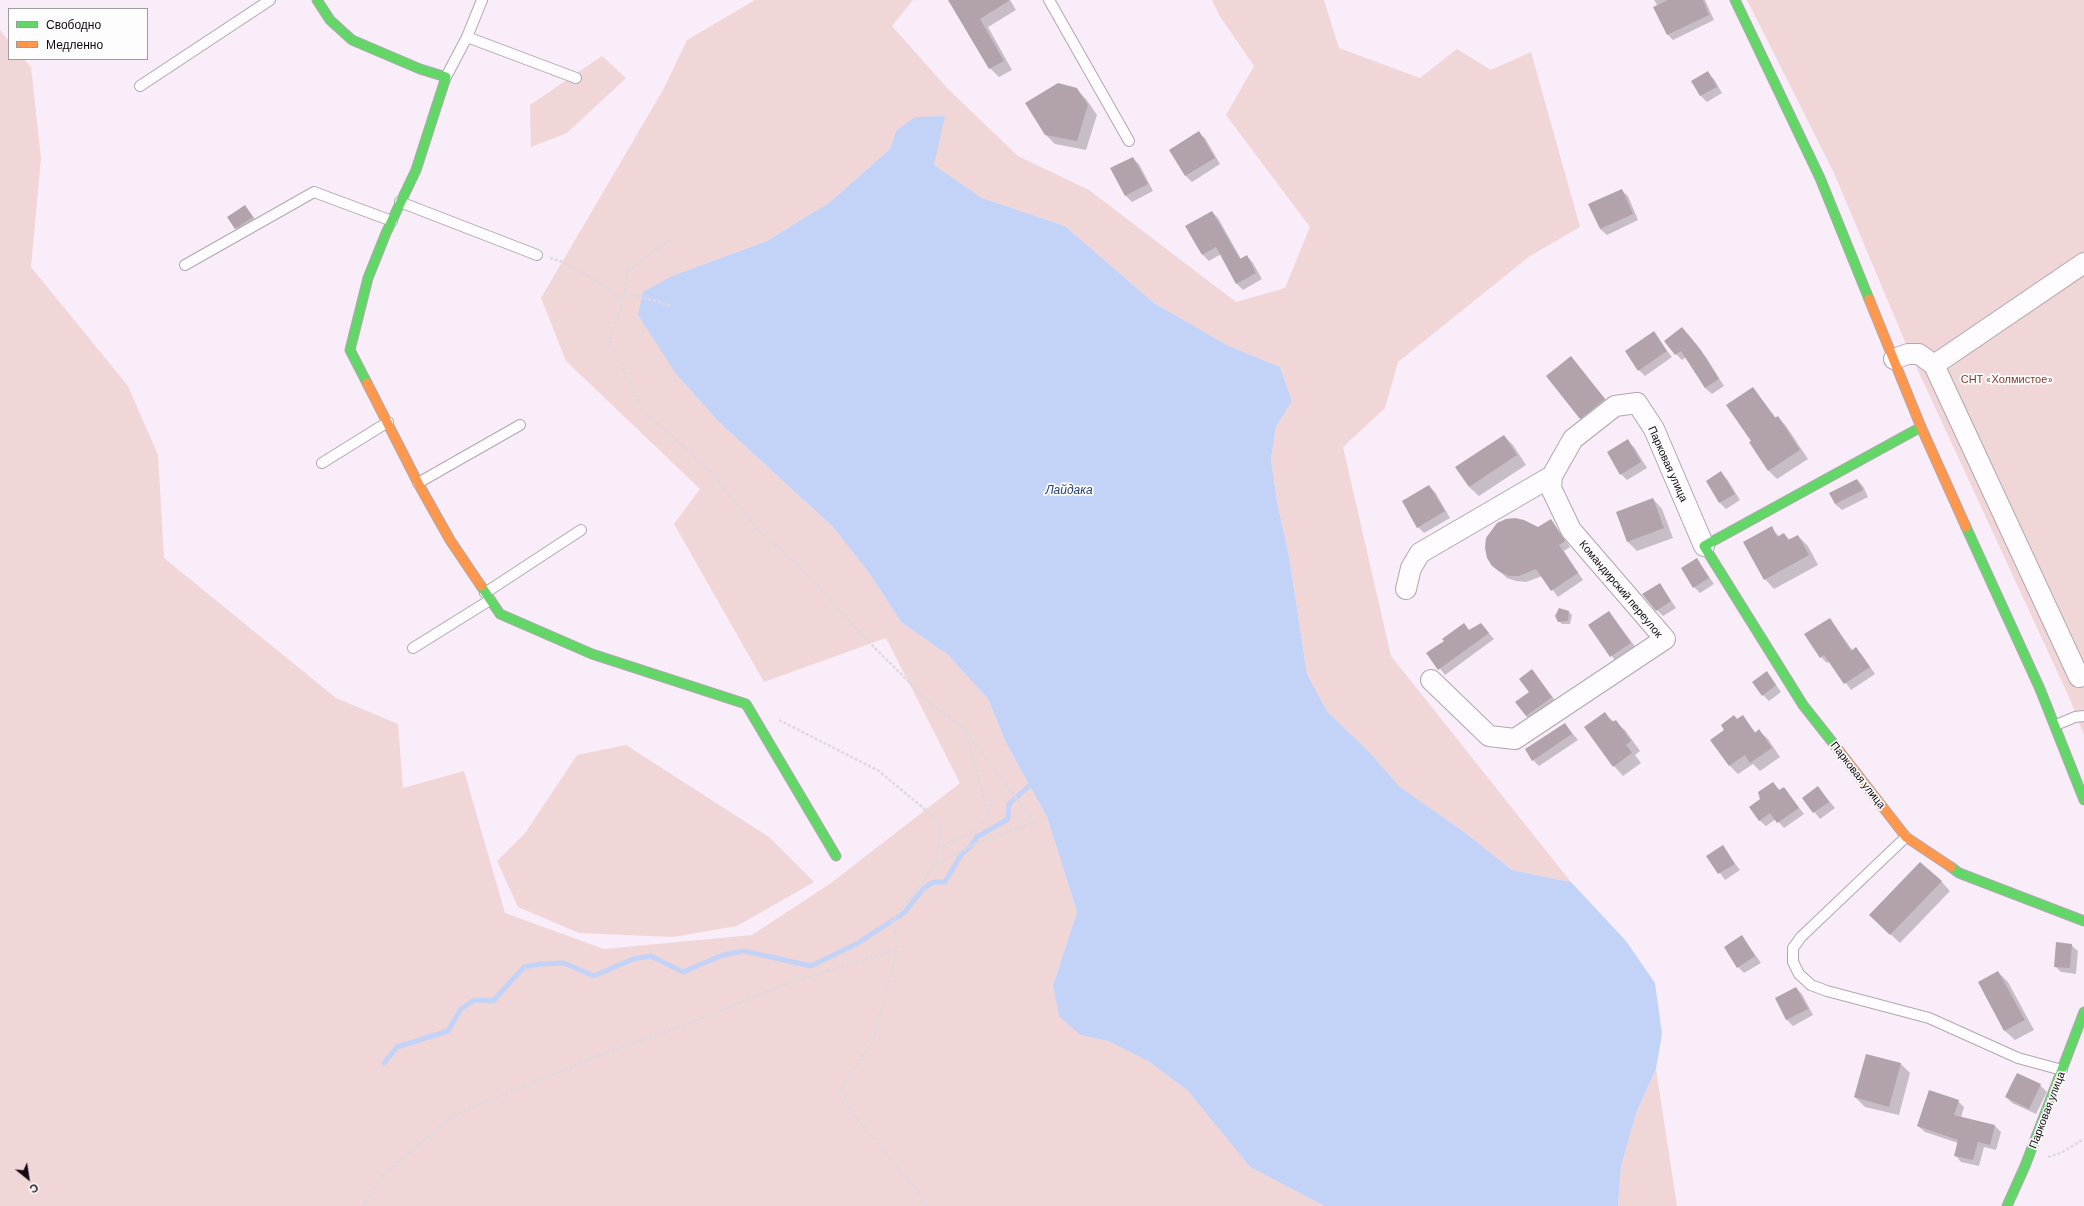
<!DOCTYPE html>
<html>
<head>
<meta charset="utf-8">
<style>
	body { margin:0 }
	#map { position:relative; width:2084px; height:1206px; overflow:hidden; background:#f9edf9; font-family:Barlow,sans-serif }
	canvas { display:block }
	.legend { position:absolute; left:8px; top:8px; width:140px; height:52px; box-sizing:border-box; background:#fdfdfd; border:1px solid #9f9b9f; margin:0; padding:5px 7px; list-style:none; font-size:12px; color:#120912 }
	.legend li { display:flex; align-items:center; gap:8px; height:20px }
	.legend b { width:20px; border:1px solid #9f9b9f }
	.north { position:absolute; left:8px; top:1158px; width:40px; height:40px; -webkit-text-stroke:3px #fdfdfd; paint-order:stroke; rotate:150deg; font-size:11px; font-weight:700; line-height:16px; text-align:center; color:#120912 }
	.north::after { content:''; display:block; margin:auto; width:14px; height:18px; background:#120912; clip-path:polygon(50% 0,100% 100%,50% 72%,0 100%) }
</style>
</head>
<body>
<div id="map">
<canvas width="2084" height="1206"></canvas>
<ul class="legend">
<li><b style="height:5px;background:#63d668"></b>Свободно</li>
<li><b style="height:5px;background:#ff974d"></b>Медленно</li>
</ul>
<div class="north">С</div>
</div>
<script>
const g = document.querySelector('canvas').getContext('2d');
g.lineJoin = 'round';
function fillPath(path, color) { g.fillStyle = color; g.fill(path, 'evenodd'); }
const poly = rows => new Path2D(rows.map(r => 'M' + r).join(''));
function strokePath(path, color, width, dash) { g.strokeStyle = color; g.lineWidth = width; g.lineCap = dash ? 'butt' : 'round'; g.setLineDash(dash || []); g.stroke(path); }
function label(font, color, halo, rows, align = 'center') {
  g.font = font + ' Barlow,sans-serif'; g.lineWidth = 3.5; g.setLineDash([]); g.textBaseline = 'middle'; g.strokeStyle = halo; g.fillStyle = color; for (const [text, x, y, turn = 0] of rows) {
    g.save(); g.translate(x, y); g.rotate((+turn || 0) * Math.PI / 180); g.textAlign = isNaN(turn) ? turn : align; if (halo) g.strokeText(text, 0, 0); g.fillText(text, 0, 0); g.restore();
  }
}
fillPath(poly([
	[755,0,913,0,892,26,948,89,1018,156,1089,190,1236,302,1285,288,1310,227,1226,115,1254,66,1219,15,1212,0,1324,0,1339,48,1420,78,1457,49,1491,70,1531,52,1580,227,1530,256,1398,362,1385,408,1343,447,1391,656,1571,882,1512,870,1467,834,1399,786,1371,754,1327,711,1307,674,1289,556,1277,502,1271,459,1276,427,1292,401,1280,367,1227,345,1154,303,1065,226,982,198,934,165,896,131,890,149,830,202,767,241,672,276,676,374,719,422,833,527,869,573,901,622,948,655,988,699,1006,743,1047,817,1077,912,1053,985,1080,1035,1108,1041,1148,1061,1187,1090,1250,1167,1324,1206,0,1206,0,30,9,41,9,59,24,59,31,67,41,158,31,267,128,386,158,455,164,558,336,698,398,724,403,788,464,771,505,913,604,949,752,935,831,883,960,783,886,638,764,682,674,524,700,489,566,361,541,298,663,90,687,40],
	[1747,0,2084,0,2084,735,2069,697,1909,351,1834,173],
	[602,56,626,78,567,133,531,147,530,105],
	[626,745,769,837,814,882,737,926,673,937,579,933,518,907,497,861,526,832,577,755],
	[1656,1069,1677,1206,1618,1206,1621,1166,1637,1111]
]), '#f1d6d7');
fillPath(poly([
	[945,116,934,165,982,198,1065,226,1154,303,1227,345,1280,367,1292,401,1276,427,1271,459,1277,502,1289,556,1307,674,1327,711,1371,754,1399,786,1467,834,1512,870,1571,882,1626,941,1655,983,1662,1034,1656,1069,1637,1111,1621,1166,1618,1206,1324,1206,1250,1167,1187,1090,1148,1061,1108,1041,1080,1035,1059,1016,1053,985,1077,912,1047,817,1006,743,988,699,948,655,901,622,869,573,833,527,719,422,676,374,638,315,643,292,672,276,767,241,830,202,890,149,896,131,915,117]
]), '#c3d3f7');
fillPath(poly([
	[949,0,1010,0,1016,10,988,27,1012,70,999,77,990,68],
	[1654,0,1705,0,1714,20,1673,40,1668,35,1654,8,1658,6],
	[1707,73,1714,79,1722,93,1707,102,1701,96,1692,81],
	[1076,89,1086,99,1097,115,1086,150,1055,144,1045,134],
	[1198,132,1205,138,1220,164,1192,182,1186,176,1170,150],
	[1132,158,1139,164,1153,191,1132,202,1126,196,1112,169],
	[1621,190,1628,196,1638,220,1607,235,1600,229],
	[245,206,258,223,242,235,228,218],
	[1212,212,1218,218,1241,259,1247,256,1253,263,1262,279,1243,290,1237,284,1221,254,1209,261,1203,255],
	[1653,333,1672,357,1645,376,1639,370],
	[1688,334,1706,357,1724,386,1712,394,1705,388,1686,357,1682,360,1676,354],
	[1570,358,1614,409,1591,427,1581,418],
	[1753,388,1776,418,1778,417,1786,426,1808,459,1777,479,1768,470,1753,441],
	[1504,436,1513,445,1526,465,1479,496,1469,487],
	[1627,441,1634,447,1647,468,1627,480,1621,474],
	[1721,473,1727,479,1740,500,1726,509,1720,503,1707,481],
	[1857,480,1863,486,1868,497,1842,510,1835,504],
	[1429,486,1435,492,1450,518,1424,533,1418,527],
	[1653,499,1662,509,1673,538,1637,551,1627,541],
	[1551,520,1570,547,1564,551,1583,580,1558,597,1542,576,1526,582,1516,581,1507,578,1493,565],
	[1771,528,1780,537,1784,534,1790,540,1798,536,1808,546,1818,565,1774,589,1765,579],
	[1697,559,1714,584,1700,593,1694,587],
	[1660,585,1676,608,1663,616,1657,610],
	[1569,612,1572,615,1570,624,1562,624,1559,621],
	[1609,612,1637,649,1617,663,1589,626],
	[1830,619,1853,651,1856,649,1862,655,1875,674,1851,690,1830,661,1827,663,1821,657],
	[1486,630,1494,639,1445,675,1428,653,1470,631],
	[1532,670,1558,704,1532,722,1526,716],
	[1767,672,1781,692,1769,701,1763,695],
	[1604,714,1625,730,1640,751,1635,755,1641,763,1623,776,1614,766],
	[1742,717,1756,733,1759,731,1768,739,1780,757,1760,771,1753,764,1738,774,1729,765,1737,720],
	[1565,724,1578,740,1539,766,1533,760],
	[1773,783,1780,791,1784,788,1804,814,1784,828,1776,819,1766,826,1759,820,1761,799],
	[1818,787,1835,808,1820,819,1803,798],
	[1722,847,1740,870,1725,880,1708,856],
	[1941,881,1950,891,1900,943,1870,915],
	[1742,936,1761,963,1744,973,1738,967],
	[2071,945,2078,951,2076,974,2061,972,2055,966],
	[1998,972,2008,982,2034,1030,2015,1040,2005,1031,1979,983],
	[1796,988,1802,994,1813,1015,1793,1026,1787,1020,1776,998],
	[1900,1063,1910,1073,1899,1115,1865,1107,1855,1097],
	[2017,1074,2040,1085,2047,1092,2036,1114,2012,1103,2006,1097],
	[1958,1101,1964,1107,1961,1118,1995,1126,2001,1132,1996,1150,1984,1147,1979,1166,1961,1162,1955,1155,1958,1143,1925,1132,1918,1126]
]), '#0003');
strokePath(poly([
	[384,1063,397,1047,448,1031,461,1009,474,1000,493,1001,524,967,541,964,564,963,594,976,633,959,651,956,683,972,723,955,744,951,811,966,858,943,893,920,905,912,923,889,933,882,945,882,961,855,971,846,977,837,1008,819,1009,804,1029,786]
]), '#c3d3f7', 5);
fillPath(poly([
	[948,0,1010,0,980,19,1004,61,989,69],
	[1668,0,1703,0,1709,15,1667,35,1653,7],
	[1708,71,1717,87,1700,96,1691,81],
	[1058,83,1077,88,1088,105,1077,141,1045,135,1025,103],
	[1199,131,1215,158,1185,176,1169,150],
	[1133,157,1148,184,1125,196,1110,168],
	[1622,189,1633,214,1600,229,1588,204],
	[245,205,253,217,235,229,227,217],
	[1212,211,1240,259,1247,255,1256,273,1236,284,1216,247,1202,255,1185,226],
	[1682,327,1700,349,1719,379,1705,388,1681,351,1675,355,1664,341],
	[1654,331,1667,351,1638,371,1625,351],
	[1571,356,1605,399,1580,419,1546,376],
	[1753,387,1775,418,1778,416,1800,450,1768,471,1749,442,1751,441,1726,405],
	[1504,435,1517,455,1469,487,1455,467],
	[1628,439,1641,462,1620,475,1607,452],
	[1721,471,1735,494,1719,503,1706,481],
	[1857,479,1863,490,1835,504,1829,493],
	[1429,485,1445,511,1417,528,1402,501],
	[1653,498,1664,528,1627,542,1616,512],
	[1515,518,1524,520,1538,527,1551,519,1565,541,1559,545,1578,573,1551,591,1536,569,1519,576,1509,576,1500,572,1492,566,1487,558,1485,548,1486,538,1497,523,1506,519],
	[1772,526,1777,537,1784,533,1788,540,1798,535,1809,555,1764,580,1743,542],
	[1697,558,1709,578,1693,588,1681,568],
	[1660,583,1671,601,1656,611,1642,594],
	[1559,608,1569,611,1568,621,1558,622,1555,616],
	[1609,611,1631,643,1610,657,1588,625],
	[1830,618,1851,651,1856,647,1870,667,1844,684,1824,655,1820,658,1804,634],
	[1464,623,1469,630,1481,623,1489,633,1438,670,1426,653,1444,641,1442,639],
	[1532,669,1552,697,1526,716,1515,702,1529,692,1519,679],
	[1767,671,1776,685,1762,696,1752,682],
	[1605,712,1612,722,1616,720,1631,741,1626,745,1632,753,1613,767,1584,727],
	[1734,715,1737,719,1743,715,1755,733,1759,729,1772,748,1750,763,1745,755,1729,766,1710,740,1724,730,1721,725],
	[1565,723,1572,734,1532,761,1525,749],
	[1773,782,1779,790,1784,787,1799,808,1777,823,1770,813,1759,821,1749,807,1760,799,1758,792],
	[1818,786,1829,802,1813,813,1802,798],
	[1723,845,1735,864,1718,874,1706,856],
	[1920,862,1942,881,1890,935,1869,915],
	[1742,935,1755,956,1737,968,1724,947],
	[2056,942,2072,944,2070,968,2054,967],
	[1998,971,2025,1020,2004,1031,1978,982],
	[1796,987,1808,1009,1786,1020,1775,998],
	[1866,1054,1901,1063,1889,1107,1854,1097],
	[2017,1073,2041,1084,2029,1109,2005,1097],
	[1929,1090,1959,1100,1954,1115,1995,1125,1990,1145,1978,1142,1973,1160,1954,1156,1958,1140,1917,1126]
]), '#b2a2ab');
const lane = poly([
	[1049,0,1129,141],
	[467,37,576,78],
	[446,77,467,37,482,0],
	[140,86,270,0],
	[400,202,537,255],
	[185,265,314,192,392,221],
	[322,463,388,422],
	[418,483,520,425],
	[485,593,581,530],
	[413,648,490,600],
	[2056,725,2075,717,2084,716],
	[1906,837,1801,937,1793,948,1793,962,1799,974,1811,985,1827,991,1929,1018,2018,1058,2062,1070]
]);
const street = poly([
	[1894,359,1908,354,1919,354,1934,365,2084,263],
	[1934,365,2079,677],
	[1552,476,1573,439,1615,406,1637,403,1654,429,1704,546],
	[1406,589,1411,568,1420,553,1552,476,1551,488,1571,530,1665,639,1515,739,1489,736,1431,680]
]);
const fast = poly([
	[317,0,330,20,352,40,420,69,446,77,416,170,386,233,368,278,350,350,367,383],
	[1735,0,1820,178,1869,299],
	[1966,527,2040,689,2084,800],
	[481,586,500,614,592,654,746,704,836,856],
	[1837,748,1803,705,1704,546,1921,427],
	[1951,867,1959,873,2084,921],
	[2007,1206,2025,1166,2084,1012]
]);
const slow = poly([
	[1869,299,1921,427,1966,527],
	[367,383,418,483,450,540,481,586],
	[1837,748,1906,837,1951,867]
]);
strokePath(lane, '#b0a7b0', 12);
strokePath(street, '#b0a7b0', 22);
strokePath(fast, '#b0a7b0', 11);
strokePath(slow, '#b0a7b0', 11);
strokePath(poly([
	[670,239,628,271,623,301,610,340,643,410,691,453,717,479,757,529,799,566,866,639,932,705,964,729,1034,822,971,846,936,864],
	[550,258,563,262,599,282,623,300],
	[624,292,672,306],
	[779,720,879,771,940,822,936,864,893,920,897,949,874,1038,841,1090,854,1115,917,1191,926,1206],
	[938,848,978,829,988,813,965,730],
	[2048,1157,2061,1153,2084,1139],
	[363,1206,382,1176,454,1115,603,1054,690,1023,791,982,896,950]
]), '#ded9de', 2.5, [3, 2]);
strokePath(lane, '#fefcfe', 10);
strokePath(street, '#fefcfe', 20);
strokePath(fast, '#63d668', 9);
strokePath(slow, '#ff974d', 9);
label('11px', '#81392d', '#fdfdfd', [
	["СНТ «Холмистое»",2007,379]
]);
label('11px', '#120912', '#fdfdfd', [
	["Парковая улица",1668,464,66],
	["Командирский переулок",1621,589,50],
	["Парковая улица",1858,775,52],
	["Парковая улица",2047,1110,-69]
]);
label('italic 12px', '#203f77', '#fdfdfd', [
	["Лайдака",1069,490]
]);
</script>
</body>
</html>
